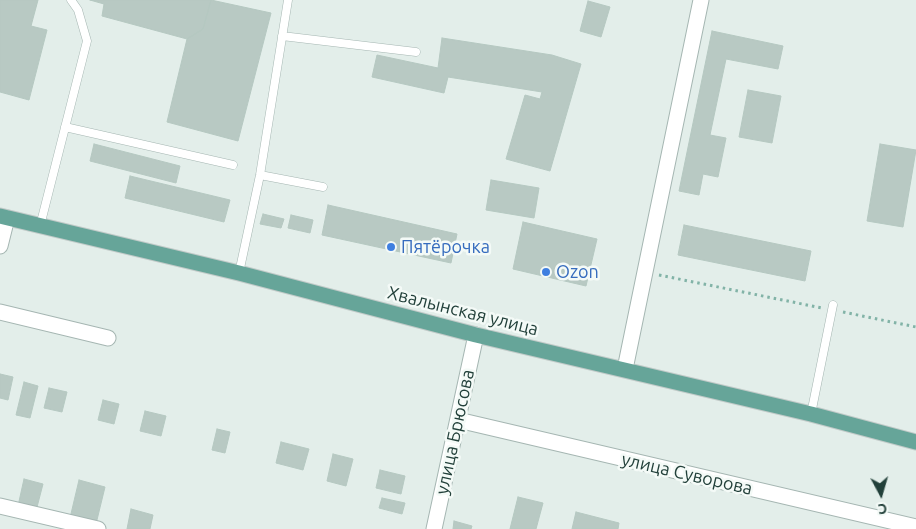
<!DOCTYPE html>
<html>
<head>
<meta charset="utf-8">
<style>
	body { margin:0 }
	#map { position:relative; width:916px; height:529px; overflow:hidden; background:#e3eeea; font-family:Ubuntu,sans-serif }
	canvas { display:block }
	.north { position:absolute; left:856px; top:469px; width:50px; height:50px; -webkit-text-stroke:4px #f4faf7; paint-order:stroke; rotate:174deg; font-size:14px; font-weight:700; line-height:20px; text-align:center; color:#22403a }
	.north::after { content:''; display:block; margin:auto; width:18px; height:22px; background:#22403a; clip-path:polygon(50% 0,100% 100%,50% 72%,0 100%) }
</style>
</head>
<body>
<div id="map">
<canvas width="916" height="529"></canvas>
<div class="north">С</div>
</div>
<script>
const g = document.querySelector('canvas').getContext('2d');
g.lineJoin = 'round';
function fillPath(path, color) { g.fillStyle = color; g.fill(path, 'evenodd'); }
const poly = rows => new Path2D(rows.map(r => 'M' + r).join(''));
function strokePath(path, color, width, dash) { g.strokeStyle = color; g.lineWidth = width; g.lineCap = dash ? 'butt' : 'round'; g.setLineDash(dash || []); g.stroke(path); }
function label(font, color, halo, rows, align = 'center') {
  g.font = font + ' Ubuntu,sans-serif'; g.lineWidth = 5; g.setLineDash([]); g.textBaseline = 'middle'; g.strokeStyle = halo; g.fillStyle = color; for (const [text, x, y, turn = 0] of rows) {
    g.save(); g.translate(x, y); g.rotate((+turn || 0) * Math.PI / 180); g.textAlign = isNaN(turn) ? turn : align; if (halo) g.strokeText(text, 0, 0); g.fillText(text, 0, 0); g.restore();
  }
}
const building = poly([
	[0,0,38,0,31,26,47,30,29,100,0,92,0,0],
	[90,0,211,0,203,29,187,39,102,16,104,4,90,0],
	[211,0,271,13,238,141,167,122,187,39,203,29,211,0],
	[588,1,610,7,601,37,580,31,588,1],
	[712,31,783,46,778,69,726,59,710,135,726,138,718,177,703,174,699,195,679,191,712,31],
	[442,38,552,55,581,64,550,171,506,159,525,95,540,99,542,92,448,77,444,93,372,77,377,55,438,68,442,38],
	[748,90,781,96,772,143,739,137,748,90],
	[94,144,180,166,176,183,90,161,94,144],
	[880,144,916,150,903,227,867,221,880,144],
	[130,176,230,200,224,222,125,198,130,176],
	[491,180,539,188,534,218,486,210,491,180],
	[328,205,457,234,451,263,322,235,328,205],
	[263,214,284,219,281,228,260,224,263,214],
	[291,215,313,220,310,233,288,228,291,215],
	[523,222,597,239,586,286,513,269,523,222],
	[684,225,811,251,805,281,678,255,684,225],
	[0,374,13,377,8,400,0,398,0,374],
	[24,382,38,386,30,418,16,415,24,382],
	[49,388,67,392,62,412,44,408,49,388],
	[103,400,119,404,114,424,98,420,103,400],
	[145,411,166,416,161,436,140,431,145,411],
	[217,429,230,432,225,453,212,450,217,429],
	[281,442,309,449,303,470,276,463,281,442],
	[333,454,353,459,346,486,327,481,333,454],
	[380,470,405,476,401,494,376,488,380,470],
	[24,479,43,484,36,511,18,506,24,479],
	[79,480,105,487,96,524,70,518,79,480],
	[518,497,543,503,536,529,510,529,518,497],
	[382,498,405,503,402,514,379,508,382,498],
	[131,509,153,515,150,529,127,529,131,509],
	[576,512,619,523,618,529,572,529,576,512],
	[454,521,472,526,471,529,453,529,454,521]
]);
fillPath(building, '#b8c9c3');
strokePath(building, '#b5c8c1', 1);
const lane = poly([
	[282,36,416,52],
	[65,127,233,165],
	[260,175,323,187],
	[40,226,87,41,78,10,71,0],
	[239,273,260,175,288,0],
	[811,414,833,305]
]);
const street = poly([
	[0,246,7,218],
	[0,312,108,338],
	[625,369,701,0],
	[458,420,916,527],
	[0,506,98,529],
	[434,529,476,335]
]);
const primary = poly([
	[0,216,239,273,476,335,811,414,916,442]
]);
strokePath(lane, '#a5b6b2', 9);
strokePath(street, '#a5b6b2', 17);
strokePath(primary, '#c1cac8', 17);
strokePath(poly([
	[659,275,822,308],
	[843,312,916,327]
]), '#82b3a7', 3, [2.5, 4]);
strokePath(lane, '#fff', 8);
strokePath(street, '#fff', 15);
strokePath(primary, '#66a599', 15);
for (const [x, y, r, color] of [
	[391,247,5,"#3f7fe0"],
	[546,272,5,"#3f7fe0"]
]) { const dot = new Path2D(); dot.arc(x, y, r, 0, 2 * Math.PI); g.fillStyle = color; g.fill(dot); strokePath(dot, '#f4faf7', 2); }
label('18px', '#366cbe', '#f4faf7', [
	["Пятёрочка",401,247],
	["Ozon",556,272]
], 'left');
label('18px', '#22403a', '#f4faf7', [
	["Хвалынская улица",463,311,14],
	["улица Брюсова",455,432,-78],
	["улица Суворова",687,474,13]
]);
</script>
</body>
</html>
